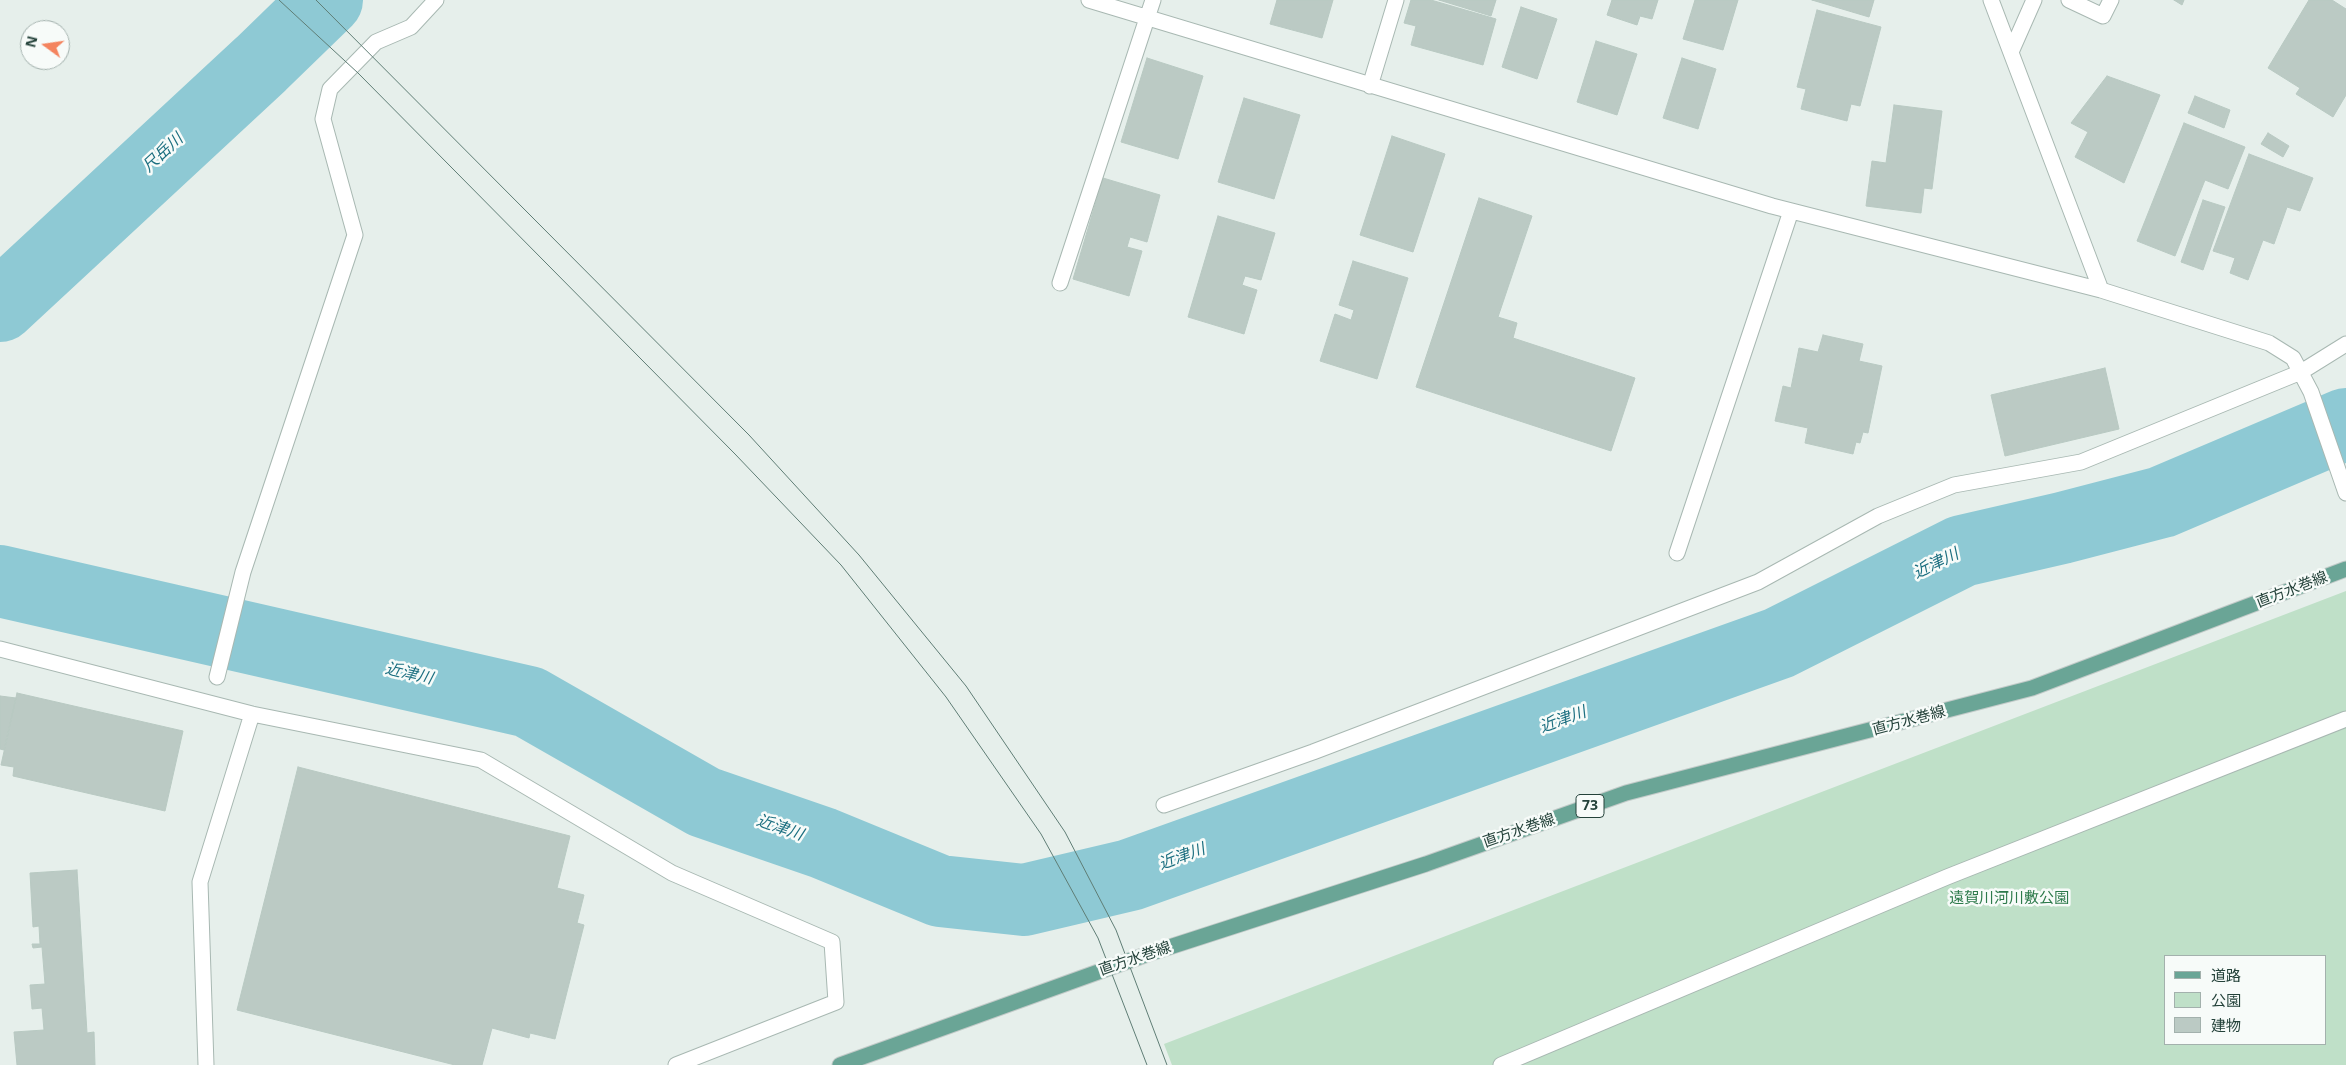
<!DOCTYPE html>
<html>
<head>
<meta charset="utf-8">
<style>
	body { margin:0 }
	#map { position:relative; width:2346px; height:1065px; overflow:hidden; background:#e6efeb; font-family:"Open Sans","Noto Sans JP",sans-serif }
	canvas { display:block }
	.legend { position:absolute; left:2164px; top:955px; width:162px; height:90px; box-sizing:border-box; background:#f7fbf9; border:1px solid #a3b1ad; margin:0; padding:6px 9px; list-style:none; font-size:15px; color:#24423a }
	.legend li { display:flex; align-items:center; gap:10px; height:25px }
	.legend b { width:25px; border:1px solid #a3b1ad }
	.north { position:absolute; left:20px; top:20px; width:50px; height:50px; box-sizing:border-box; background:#f7fbf9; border:1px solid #a3b1ad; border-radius:50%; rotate:284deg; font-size:14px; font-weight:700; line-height:20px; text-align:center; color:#24423a }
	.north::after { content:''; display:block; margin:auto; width:18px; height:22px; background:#f4845f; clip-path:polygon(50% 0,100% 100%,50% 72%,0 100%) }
</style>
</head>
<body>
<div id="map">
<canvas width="2346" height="1065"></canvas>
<ul class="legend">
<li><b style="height:6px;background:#6aa596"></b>道路</li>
<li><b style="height:14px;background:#bfe0c8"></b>公園</li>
<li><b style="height:14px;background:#bbcac4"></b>建物</li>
</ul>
<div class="north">N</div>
</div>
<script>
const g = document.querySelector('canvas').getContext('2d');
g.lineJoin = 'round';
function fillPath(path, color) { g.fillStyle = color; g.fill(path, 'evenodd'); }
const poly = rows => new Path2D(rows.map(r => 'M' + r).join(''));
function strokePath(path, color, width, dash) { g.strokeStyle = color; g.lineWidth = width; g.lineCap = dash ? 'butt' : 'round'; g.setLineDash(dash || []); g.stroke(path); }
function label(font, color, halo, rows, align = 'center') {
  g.font = font + ' "Open Sans","Noto Sans JP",sans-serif'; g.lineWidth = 5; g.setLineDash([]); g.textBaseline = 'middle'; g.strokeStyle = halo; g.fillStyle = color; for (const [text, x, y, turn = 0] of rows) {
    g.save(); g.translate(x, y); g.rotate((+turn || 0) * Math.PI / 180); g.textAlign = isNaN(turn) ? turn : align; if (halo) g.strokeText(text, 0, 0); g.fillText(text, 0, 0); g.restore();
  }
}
fillPath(poly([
	[2346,591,2346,1065,1172,1065,1164,1044],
	[2165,956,2325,956,2325,1044,2165,1044]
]), '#bfe0c8');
strokePath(poly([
	[0,306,261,64,327,0],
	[0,581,529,702,704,802,823,843,940,891,1024,900,1130,875,1779,643,1962,551,2062,528,2162,502,2346,424]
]), '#8ec9d4', 72);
const building = poly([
	[1277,0,1333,0,1322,38,1270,24,1277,0],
	[1411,0,1431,0,1496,19,1483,65,1411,45,1416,26,1404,23,1411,0],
	[1439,0,1496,0,1491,16,1439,0],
	[1612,0,1658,0,1652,19,1640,16,1637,25,1607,15,1612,0],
	[1695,0,1738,0,1723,50,1683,39,1695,0],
	[1812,0,1874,0,1869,17,1812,0],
	[2174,0,2184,0,2182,5,2174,0],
	[2309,0,2332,0,2346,9,2346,95,2333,117,2296,94,2300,88,2268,68,2309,0],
	[1521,7,1557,19,1537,79,1502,67,1521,7],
	[1817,10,1881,27,1860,106,1851,104,1847,121,1801,109,1806,89,1797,87,1817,10],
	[1596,41,1637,54,1617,115,1577,102,1596,41],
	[1147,58,1203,76,1178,159,1121,142,1147,58],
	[1682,58,1716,69,1698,129,1663,118,1682,58],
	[2107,76,2160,95,2124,183,2075,157,2088,132,2071,123,2107,76],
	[2195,96,2230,110,2224,128,2188,113,2195,96],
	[1244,98,1300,115,1274,199,1218,182,1244,98],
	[1894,105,1942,111,1932,189,1924,188,1921,213,1866,206,1872,161,1886,163,1894,105],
	[2184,123,2245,147,2228,189,2205,180,2175,256,2137,241,2184,123],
	[2268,133,2289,146,2283,157,2261,144,2268,133],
	[1392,136,1445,154,1413,252,1360,235,1392,136],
	[2249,154,2313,178,2300,211,2287,207,2274,244,2263,240,2248,280,2230,273,2235,258,2213,251,2249,154],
	[1103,178,1160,195,1147,242,1130,237,1127,247,1142,251,1129,296,1073,279,1103,178],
	[1479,198,1532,216,1498,317,1517,323,1513,338,1635,378,1611,451,1416,387,1479,198],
	[2203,200,2225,207,2203,270,2181,262,2203,200],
	[1218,216,1275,233,1261,280,1245,276,1242,285,1257,290,1244,334,1188,317,1218,216],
	[1353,261,1408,278,1377,379,1320,361,1335,314,1351,320,1354,310,1339,305,1353,261],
	[1823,335,1863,344,1859,361,1882,366,1868,433,1863,432,1860,443,1856,442,1853,454,1805,443,1808,428,1775,421,1783,386,1791,388,1799,348,1818,352,1823,335],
	[2105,368,2119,429,2005,456,1991,395,2105,368],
	[17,693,183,731,165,811,13,776,14,767,1,765,17,693],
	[0,696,16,698,4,750,0,749,0,696],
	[298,767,570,836,557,888,584,895,577,923,584,925,555,1039,530,1033,529,1038,492,1028,482,1065,455,1065,237,1010,298,767],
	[77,870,87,1033,94,1032,95,1065,17,1065,14,1032,44,1030,42,1008,32,1009,30,985,45,984,42,947,33,948,32,944,40,944,39,926,33,927,30,873,77,870]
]);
fillPath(building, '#bbcac4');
strokePath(building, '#b8c9c2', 1);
const minor = poly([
	[1089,0,1772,206,2101,290,2269,343,2293,358,2311,392,2346,493],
	[1991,0,2101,290],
	[2069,0,2103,16,2111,0],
	[2011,52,2034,0],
	[1370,86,1396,0],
	[1060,283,1153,0],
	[1677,553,1791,211],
	[0,649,252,714,481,760,672,873,832,942,836,1002,676,1065],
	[217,677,243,572,355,235,323,119,330,89,376,42,411,27,436,0],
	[1164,805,1313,752,1758,582,1878,516,1954,485,2081,462,2301,372,2346,344],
	[206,1065,200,882,252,714],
	[1501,1065,1947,877,2346,719]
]);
const major = poly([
	[840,1065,1148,954,1426,864,1626,793,2032,688,2346,569]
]);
strokePath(minor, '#a8b8b2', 17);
strokePath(major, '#c2cac8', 17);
strokePath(minor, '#fff', 15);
strokePath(major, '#6aa596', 15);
strokePath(poly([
	[279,0,358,73,735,454,841,565,946,697,1041,834,1098,938,1147,1065],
	[316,0,749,435,859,555,966,686,1065,832,1116,930,1167,1065]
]), '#5f7d75', 1);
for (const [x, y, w] of [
	[1590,806,28]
]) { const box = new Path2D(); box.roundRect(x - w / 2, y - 11.5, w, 23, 4); g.fillStyle = '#f7fbf9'; g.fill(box); strokePath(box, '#24423a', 1); }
label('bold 14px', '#24423a', null, [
	["73",1590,806]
]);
label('15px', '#24423a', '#f7fbf9', [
	["直方水巻線",2292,590,-21],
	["直方水巻線",1909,721,-15],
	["直方水巻線",1519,831,-19],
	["直方水巻線",1135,959,-19]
]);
label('15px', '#2d7a4b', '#f7fbf9', [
	["遠賀川河川敷公園",2009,899]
]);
label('italic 16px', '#1c6f80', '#f7fbf9', [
	["尺岳川",163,153,-43],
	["近津川",1936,564,-26],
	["近津川",409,674,13],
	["近津川",1563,720,-20],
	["近津川",780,828,19],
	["近津川",1182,857,-20]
]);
</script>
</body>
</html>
